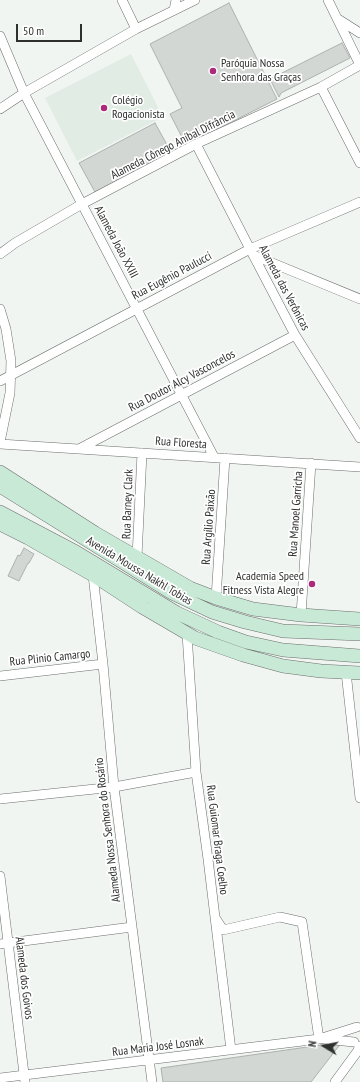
<!DOCTYPE html>
<html>
<head>
<meta charset="utf-8">
<style>
	body { margin:0 }
	#map { position:relative; width:360px; height:1082px; overflow:hidden; background:#f1f5f2; font-family:"PT Sans Narrow",sans-serif }
	canvas { display:block }
	.north { position:absolute; left:304px; top:1026px; width:40px; height:40px; -webkit-text-stroke:3px #fff; paint-order:stroke; rotate:280deg; font-size:11px; font-weight:700; line-height:16px; text-align:center; color:#2e302e }
	.north::after { content:''; display:block; margin:auto; width:14px; height:18px; background:#2e302e; clip-path:polygon(50% 0,100% 100%,50% 72%,0 100%) }
	.scale { position:absolute; left:16px; top:24px; width:66px; height:18px; box-sizing:border-box; border:2px solid #2e302e; border-top:0; padding-left:5px; font-size:12px; line-height:14px; white-space:nowrap; color:#2e302e; -webkit-text-stroke:3px #fff; paint-order:stroke }
</style>
</head>
<body>
<div id="map">
<canvas width="360" height="1082"></canvas>
<div class="north">N</div>
<div class="scale">50 m</div>
</div>
<script>
const g = document.querySelector('canvas').getContext('2d');
g.lineJoin = 'round';
function fillPath(path, color) { g.fillStyle = color; g.fill(path, 'evenodd'); }
const poly = rows => new Path2D(rows.map(r => 'M' + r).join(''));
function strokePath(path, color, width, dash) { g.strokeStyle = color; g.lineWidth = width; g.lineCap = dash ? 'butt' : 'round'; g.setLineDash(dash || []); g.stroke(path); }
function label(font, color, halo, rows, align = 'center') {
  g.font = font + ' "PT Sans Narrow",sans-serif'; g.lineWidth = 3.5; g.setLineDash([]); g.textBaseline = 'middle'; g.strokeStyle = halo; g.fillStyle = color; for (const [text, x, y, turn = 0] of rows) {
    g.save(); g.translate(x, y); g.rotate((+turn || 0) * Math.PI / 180); g.textAlign = isNaN(turn) ? turn : align; if (halo) g.strokeText(text, 0, 0); g.fillText(text, 0, 0); g.restore();
  }
}
fillPath(poly([
	[131,54,163,117,77,161,45,98]
]), '#e1ece4');
const building = poly([
	[229,3,277,99,186,145,170,114,182,108,150,44,229,3],
	[342,43,350,58,281,93,279,97,270,79,342,43],
	[155,123,171,152,95,192,79,163,155,123],
	[24,548,34,554,29,563,28,563,19,581,8,576,18,555,20,556,24,548],
	[342,1042,311,1082,163,1082,161,1068,342,1042]
]);
fillPath(building, '#d3d7d4');
strokePath(building, '#adb1ae', 1);
const street = poly([
	[122,0,136,29],
	[328,0,360,65],
	[174,10,176,0],
	[338,19,360,33],
	[0,36,24,93,214,457],
	[321,87,360,163],
	[0,109,24,93,136,29,195,0],
	[196,144,250,249,295,335,360,438],
	[0,254,15,243,82,204,196,144,321,87,360,65],
	[253,255,360,299],
	[0,309,6,329,11,361,10,393,0,442],
	[0,381,250,249,360,202],
	[0,444,360,467],
	[79,449,295,335],
	[137,557,142,453],
	[93,575,103,664,114,787,152,1082],
	[216,598,225,458],
	[301,615,311,463],
	[187,634,196,772,208,859,231,1050],
	[346,672,360,798],
	[0,676,103,664],
	[0,799,114,787,196,772],
	[0,876,25,1082],
	[216,919,223,930,280,917,302,922,319,1039],
	[0,944,132,927],
	[324,1039,354,1042],
	[0,1078,319,1039,357,1027],
	[335,1082,357,1052,360,1046]
]);
const secondary = poly([
	[0,472,95,533,190,588,216,598,253,609,301,615,360,619],
	[0,486,172,593,212,612,245,622,283,631,360,634],
	[0,512,76,552,177,613,218,632,246,642,283,650,360,656],
	[0,524,28,538,93,575,142,607,195,638,243,655,283,666,321,671,360,673]
]);
strokePath(street, '#6b6e6c', 10);
strokePath(secondary, '#6b6e6c', 14);
strokePath(street, '#fff', 9);
strokePath(secondary, '#c9e9d7', 13);
for (const [x, y, r, color] of [
	[213,71,4,"#ab2b7a"],
	[104,108,4,"#ab2b7a"],
	[312,584,4,"#ab2b7a"]
]) { const dot = new Path2D(); dot.arc(x, y, r, 0, 2 * Math.PI); g.fillStyle = color; g.fill(dot); strokePath(dot, '#fff', 1.5); }
label('12px', '#2e302e', '#fff', [
	["Paróquia Nossa",221,64],
	["Senhora das Graças",221,78],
	["Colégio",112,101],
	["Rogacionista",112,115],
	["Academia Speed",304,577,"right"],
	["Fitness Vista Alegre",304,591,"right"]
], 'left');
label('12px', '#2e302e', '#fff', [
	["Alameda Cônego Aníbal Difrância",173,145,-27],
	["Alameda João XXIII",116,242,62],
	["Rua Eugênio Paulucci",172,276,-28],
	["Alameda das Verônicas",284,288,62],
	["Rua Doutor Alcy Vasconcelos",182,381,-28],
	["Rua Floresta",181,443,4],
	["Rua Barney Clark",128,504,-88],
	["Rua Manoel Garricha",296,514,-86],
	["Rua Argílio Paixão",209,527,-86],
	["Avenida Moussa Nakhl Tobias",139,571,31],
	["Rua Plinio Camargo",50,658,-6],
	["Alameda Nossa Senhora do Rosário",108,830,-97],
	["Rua Guiomar Braga Coelho",217,840,83],
	["Alameda dos Goivos",24,978,83],
	["Rua Maria José Losnak",158,1047,-7]
]);
</script>
</body>
</html>
